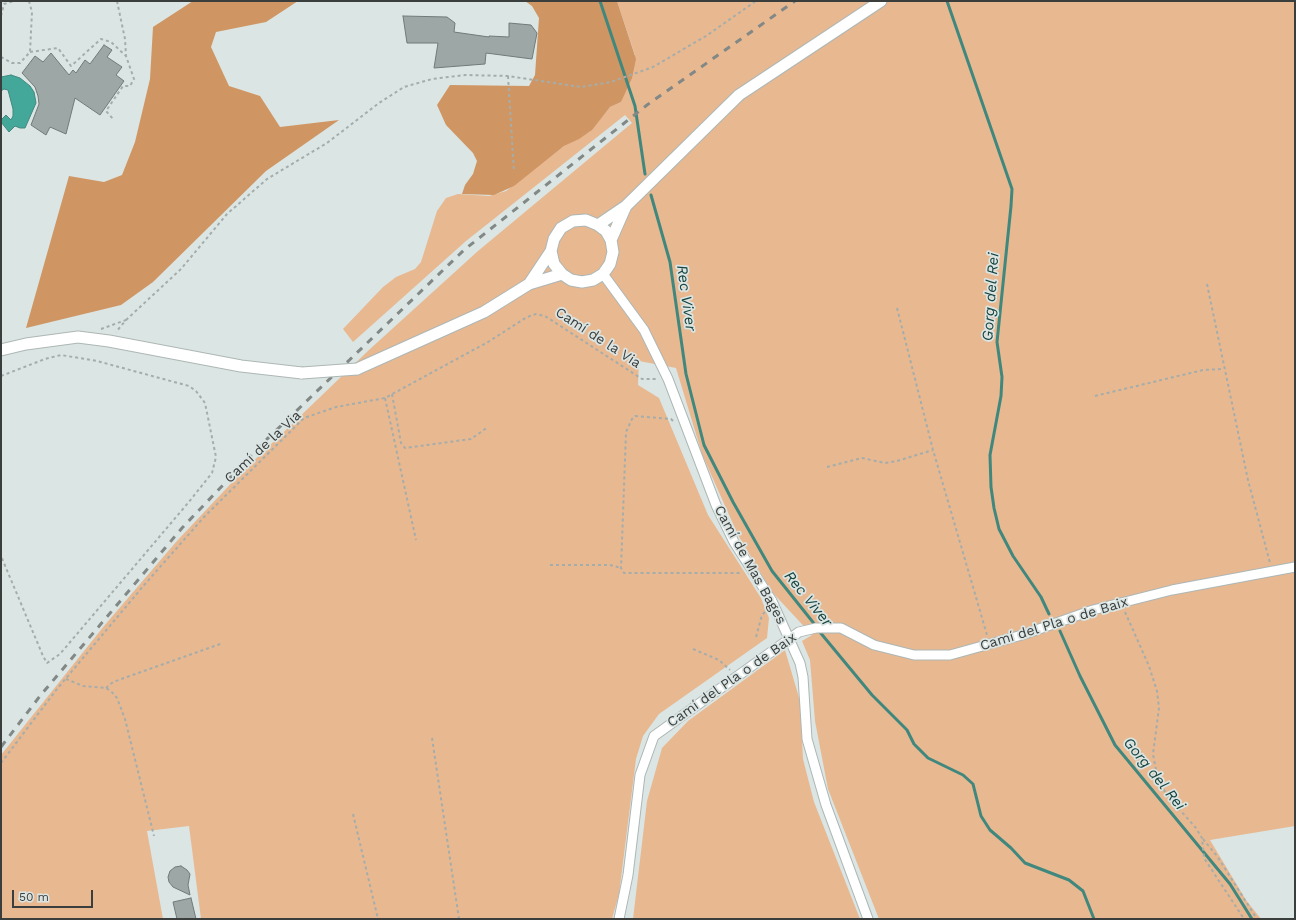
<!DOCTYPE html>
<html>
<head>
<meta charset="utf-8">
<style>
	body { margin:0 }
	#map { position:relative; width:1296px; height:920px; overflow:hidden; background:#dbe5e3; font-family:"Work Sans",sans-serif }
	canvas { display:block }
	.frame { position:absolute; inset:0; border:2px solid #3a3e3d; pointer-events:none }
	.scale { position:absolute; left:12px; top:890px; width:81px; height:18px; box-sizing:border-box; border:2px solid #3a3e3d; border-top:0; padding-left:5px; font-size:12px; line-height:14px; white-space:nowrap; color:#3a3e3d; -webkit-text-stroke:3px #dbe5e3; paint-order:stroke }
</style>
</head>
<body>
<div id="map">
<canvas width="1296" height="920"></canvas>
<div class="frame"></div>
<div class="scale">50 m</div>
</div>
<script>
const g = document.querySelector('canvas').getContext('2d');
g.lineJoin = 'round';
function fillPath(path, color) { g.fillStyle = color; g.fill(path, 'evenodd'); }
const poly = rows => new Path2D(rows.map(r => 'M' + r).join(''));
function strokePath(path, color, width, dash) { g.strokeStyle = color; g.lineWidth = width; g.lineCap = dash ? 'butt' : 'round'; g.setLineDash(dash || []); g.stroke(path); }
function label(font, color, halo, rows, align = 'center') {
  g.font = font + ' "Work Sans",sans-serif'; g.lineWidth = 3.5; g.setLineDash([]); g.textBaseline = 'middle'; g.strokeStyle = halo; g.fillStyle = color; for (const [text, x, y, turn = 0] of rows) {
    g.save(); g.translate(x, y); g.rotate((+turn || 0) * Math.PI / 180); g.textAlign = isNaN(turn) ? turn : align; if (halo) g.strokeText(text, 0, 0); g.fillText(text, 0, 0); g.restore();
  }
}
fillPath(poly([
	[617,1,1295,1,1295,826,1210,840,1246,900,1261,919,879,919,828,789,815,721,810,660,802,641,812,635,772,592,738,535,702,454,676,368,639,361,638,385,659,398,708,515,761,598,769,618,767,638,659,714,643,736,636,759,619,894,612,919,201,919,189,826,147,831,163,919,1,919,1,755,104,626,176,542,239,475,370,349,478,251,632,123,625,115,466,241,353,342,343,329,383,287,396,277,415,269,421,262,437,211,446,198,458,194,489,196,506,191,564,146,589,132,610,107,621,102,635,55],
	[785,650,800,701,803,759,814,802,860,919,633,919,647,801,662,748,688,721]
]), '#e8b891');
fillPath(poly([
	[193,1,298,1,266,22,216,32,211,47,229,86,260,96,280,127,339,120,266,171,153,282,121,305,26,328,69,176,104,182,122,175,135,142,150,79,153,27],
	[525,1,617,1,636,59,632,78,621,102,610,107,592,130,579,139,564,146,514,186,494,195,462,194,465,185,473,174,477,161,473,153,446,125,437,105,450,85,529,86,535,75,539,18,532,6]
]), '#cf9563');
const water = poly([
	[11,75,20,78,30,86,34,92,36,103,25,128,20,128,15,126,9,132,1,122,1,120,6,115,11,120,13,116,13,109,8,90,4,89,1,91,1,77,11,75]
]);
fillPath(water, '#43a89a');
strokePath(water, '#40887e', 1);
strokePath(poly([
	[600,1,635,106,645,174],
	[947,1,1012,189,1011,206,997,342,1002,377,1001,396,990,455,991,487,994,508,999,529,1013,556,1041,597,1049,614],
	[651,195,670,262,686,374,704,445,733,502,772,571,816,626],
	[819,631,872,695,907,730,914,744,928,758,963,775,973,784,981,816,990,830,1011,848,1025,863,1069,880,1083,891,1094,919],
	[1060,631,1080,676,1115,745,1230,884,1252,919]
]), '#40887e', 3);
const building = poly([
	[403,16,447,17,455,23,454,32,489,37,489,36,509,37,509,23,531,25,537,33,532,59,486,53,485,64,434,68,438,43,407,43,403,16],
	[104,45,112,50,107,57,122,67,116,75,124,81,100,115,75,98,66,134,50,127,46,135,31,125,39,104,38,96,35,87,22,73,35,56,43,62,51,53,69,75,73,70,76,73,85,60,90,64,104,45],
	[181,866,187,870,190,874,188,885,190,895,173,887,169,882,168,877,170,871,175,867,181,866],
	[191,898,196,919,177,919,173,902,191,898]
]);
fillPath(building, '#9da7a5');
strokePath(building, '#717a78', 1);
const minor = poly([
	[603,274,644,330,668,379,716,505,734,542,772,601,800,663,803,677,807,739,826,805,868,919],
	[619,919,628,875,640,775,654,736,799,632,816,628,841,628,874,645,914,655,950,655,1022,635,1093,610,1172,590,1295,567]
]);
const tertiary = poly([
	[598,225,626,206,739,95,881,1],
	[611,240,626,206],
	[529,284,551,251],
	[1,350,26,344,78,337,109,341,241,366,302,373],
	[357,369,484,312,529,284,562,274,571,280,582,282,593,280,603,274,610,264,613,252,611,240,606,231,598,225,586,220,573,221,561,228,554,239,551,251,554,264,562,274]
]);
strokePath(minor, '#adb7b5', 11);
strokePath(tertiary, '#adb7b5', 13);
strokePath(poly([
	[117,1,125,39,126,56],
	[1,16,4,4,14,1],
	[30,52,58,48,71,66,101,39,111,42,126,56,134,79,130,86,123,86,106,111,113,119],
	[1,57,12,63,20,63,30,52,32,12,29,1],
	[508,76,514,172],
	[1207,284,1248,480,1270,563],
	[897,308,933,450,987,635],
	[126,320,181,269,227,214,267,179,327,143,379,103,404,87,432,79,465,75,508,76,581,87,611,82,653,67,706,36,756,1],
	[101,329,126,320,116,332],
	[1,376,45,359,61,355,97,361,189,386,196,391,205,403,216,457,212,473,188,503,60,654,47,663,43,656,1,556],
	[392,394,401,443,405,448,471,439,488,427],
	[1095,396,1203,370,1223,369],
	[385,398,416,540],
	[673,421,671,419,635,416,632,419,626,432,621,568,624,573,742,573],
	[827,467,862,458,885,463,897,461,933,450],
	[550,565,610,565,621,568],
	[1125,612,1149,666,1157,691,1159,708,1153,754,1157,775,1166,794,1196,828,1202,838,1204,858,1244,919],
	[756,637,762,615,766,611],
	[693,649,719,660,730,670],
	[66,679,83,686,106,688,111,691,117,698,125,719,154,836],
	[106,688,113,682,223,643],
	[432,738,459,919],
	[1,763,57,689,145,584,204,517,304,418,336,407,385,398,488,342,527,317,536,314,545,316,642,379,658,379],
	[353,814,378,919],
	[1203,839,1217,856,1257,919]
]), '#a5adab', 2, [3, 3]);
strokePath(minor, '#fff', 9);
strokePath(tertiary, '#fff', 11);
strokePath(poly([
	[1,747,40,696,182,528,265,441,464,250,647,105,795,1]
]), '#818886', 3, [7, 7]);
const tertiaryBridge = poly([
	[302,373,357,369]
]);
strokePath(tertiaryBridge, '#adb7b5', 13, []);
strokePath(tertiaryBridge, '#fff', 11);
label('14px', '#3a3e3d', '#dbe5e3', [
	["Camí de la Via",598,338,33],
	["Camí de la Via",263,447,-43],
	["Camí de Mas Bages",750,565,61],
	["Camí del Pla o de Baix",1054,624,-17],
	["Camí del Pla o de Baix",732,680,-35]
]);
label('italic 15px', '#17443e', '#dbe5e3', [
	["Gorg del Rei",991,297,-86],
	["Rec Viver",686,298,82],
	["Rec Viver",808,599,51],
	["Gorg del Rei",1154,774,51]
]);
</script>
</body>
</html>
